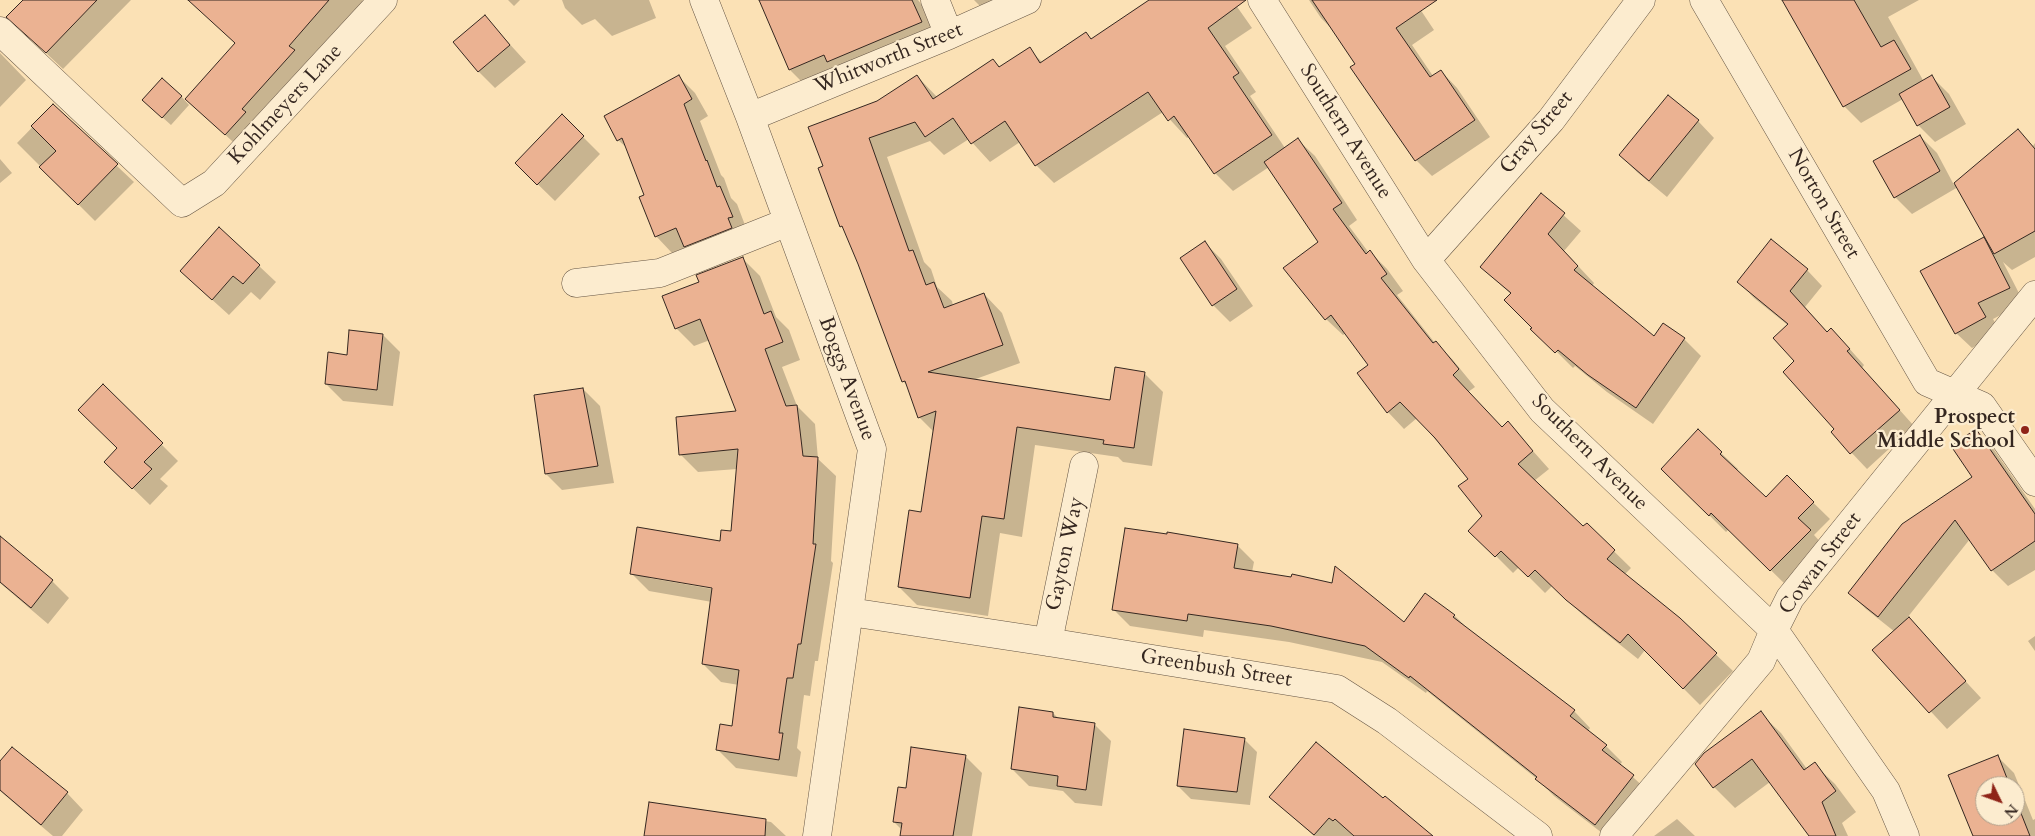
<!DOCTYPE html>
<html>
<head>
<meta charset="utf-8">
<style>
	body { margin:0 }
	#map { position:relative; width:2035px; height:836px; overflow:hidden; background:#fbe1b5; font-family:Cardo,serif }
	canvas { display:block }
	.north { position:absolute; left:1975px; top:776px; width:50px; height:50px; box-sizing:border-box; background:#fceccf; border:1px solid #ac9d89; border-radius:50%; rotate:132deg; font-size:14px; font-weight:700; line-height:20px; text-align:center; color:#352720 }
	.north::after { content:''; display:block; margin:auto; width:18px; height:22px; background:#8f2418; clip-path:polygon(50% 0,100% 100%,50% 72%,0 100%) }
</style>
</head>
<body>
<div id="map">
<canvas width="2035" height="836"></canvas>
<div class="north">N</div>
</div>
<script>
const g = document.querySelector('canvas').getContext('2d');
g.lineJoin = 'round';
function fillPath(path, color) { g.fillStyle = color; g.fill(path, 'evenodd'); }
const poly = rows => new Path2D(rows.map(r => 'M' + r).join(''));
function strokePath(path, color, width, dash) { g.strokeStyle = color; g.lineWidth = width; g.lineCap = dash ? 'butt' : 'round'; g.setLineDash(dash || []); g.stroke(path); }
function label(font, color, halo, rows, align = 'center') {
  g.font = font + ' Cardo,serif'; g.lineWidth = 4.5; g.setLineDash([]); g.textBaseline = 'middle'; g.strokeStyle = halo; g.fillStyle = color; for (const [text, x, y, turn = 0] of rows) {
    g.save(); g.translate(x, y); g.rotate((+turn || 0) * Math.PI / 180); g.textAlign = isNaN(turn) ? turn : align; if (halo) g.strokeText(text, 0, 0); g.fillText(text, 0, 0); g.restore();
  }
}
fillPath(poly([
	[25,0,131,0,63,69,8,17],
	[189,0,362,0,363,1,245,153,206,117,236,44],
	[508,0,520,0,514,6],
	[562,0,649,0,656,18,612,36,595,19,582,25,565,8],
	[761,0,918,0,922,5,937,38,806,86,790,70],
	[974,0,998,0,981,7],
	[1151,0,1233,1,1252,28,1225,46,1256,92,1250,96,1285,148,1298,140,1315,156,1357,220,1349,226,1369,253,1370,252,1387,269,1403,291,1397,295,1435,343,1452,359,1475,387,1468,392,1502,428,1508,423,1549,469,1534,481,1583,528,1587,525,1631,568,1624,575,1679,619,1733,671,1700,705,1645,650,1638,659,1584,616,1552,586,1545,593,1519,567,1513,573,1487,547,1484,516,1469,479,1417,418,1404,429,1388,412,1369,365,1346,333,1343,335,1326,319,1319,242,1269,167,1233,191,1215,173,1190,136,1187,138,1163,112,1054,183,1036,165,1020,142,990,162,969,139,944,155,930,141,887,157,924,262,931,269,937,287,952,301,953,306,984,294,1002,313,1020,363,973,380,1111,401,1144,373,1163,392,1152,466,1123,462,1118,457,1035,445,1022,537,1000,533,988,616,917,605,899,587,922,513,934,432,919,417,908,387,903,381,859,263,845,230,841,226,824,167,878,102,917,76,937,97,993,60,1001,68,1029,49,1043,63,1086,34,1092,40],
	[1309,0,1414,0,1434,30,1412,45,1433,76,1441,71,1457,88,1490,137,1432,176,1416,160,1334,31,1321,18],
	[1785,0,1919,0,1888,17,1924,82,1932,77,1949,94,1966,124,1935,142,1918,125,1903,99,1861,123,1844,106],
	[485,17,526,62,495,88,478,71],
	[0,53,26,80,0,107],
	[679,77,695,93,708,116,700,121,721,175,724,178,731,198,737,204,748,233,702,263,687,247,672,253,656,236,646,196,628,149,618,140],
	[181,96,189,105,171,125,152,108],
	[53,106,134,182,95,221,17,143],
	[562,116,600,154,555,201,516,163],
	[1698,121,1714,138,1667,197,1637,172,1620,155],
	[2018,131,2033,146,2035,143,2035,257,2012,270,2003,262,2024,303,1993,319,2000,332,1972,348,1956,333,1984,238,1989,243,1958,187,1912,214,1895,197,1920,136,1937,153,1954,185],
	[0,159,12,173,0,183],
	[1541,195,1581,231,1564,251,1594,283,1592,286,1654,338,1684,339,1701,356,1653,424,1607,392,1575,366,1573,368,1533,328,1512,295,1481,267],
	[1205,243,1221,259,1253,306,1230,322,1213,305,1182,258],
	[742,258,760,276,776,317,789,330,800,360,782,367,797,406,815,424,818,459,836,476,831,561,833,563,818,661,815,661,810,696,804,695,797,748,801,752,797,777,736,768,718,750,733,727,739,685,721,682,703,664,712,602,649,591,631,573,721,542,732,532,737,469,698,472,680,454,737,412,710,340,694,346,676,328,701,283],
	[649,576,719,588,718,590,649,578],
	[259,266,276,282,260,300,251,292,229,315,198,287],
	[1807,270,1822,286,1805,307,1828,333,1847,346,1864,365,1862,368,1914,426,1867,469,1832,432,1835,430,1796,361,1789,326,1754,298,1739,282],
	[351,331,383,335,400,352,393,406,343,401,326,384,348,356],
	[103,386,178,461,160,479,168,486,150,505,106,462,118,448],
	[583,389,600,406,614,483,562,490,546,474],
	[1976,430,1992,447,2035,509,2035,570,2008,586,1992,570,1970,539,1907,618,1981,698,1947,729,1874,650,1895,632,1866,609,1850,593,1974,477],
	[1721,453,1738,469,1736,471,1766,499,1787,477,1830,519,1814,535,1826,548,1788,587,1729,529,1726,532,1663,469],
	[9,545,52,581,69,598,48,624,0,583,0,556],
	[1237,545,1254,562,1252,572,1404,624,1425,594,1455,616,1472,633,1574,711,1590,728,1588,731,1606,746,1622,762,1620,765,1650,793,1606,836,1554,796,1537,779,1427,691,1426,693,1382,662,1289,642,1204,630,1203,637,1130,626,1114,610],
	[2035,636,2035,651,2028,641],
	[1053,713,1059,719,1094,724,1111,741,1102,806,1075,803,1063,791,1029,786,1012,769],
	[1760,713,1781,733,1807,769,1814,764,1835,784,1856,812,1842,823,1848,836,1811,836,1770,782,1735,808,1714,787,1697,764],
	[1244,739,1257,752,1250,805,1191,799,1178,786],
	[965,756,982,773,972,836,901,836,902,830,894,822,907,789],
	[1998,757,2014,773,2033,820,2035,819,2035,836,1974,836,1949,776],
	[1985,786,2015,786,2015,816,1985,816],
	[0,763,67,793,83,810,62,836,53,836,0,791],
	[1271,797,1383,800,1431,836,1314,836],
	[650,803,771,822,786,836,645,836],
	[1677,819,1695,836,1654,836]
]), '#0003');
const building = poly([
	[23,0,97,0,46,53,6,17,23,0],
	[188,0,329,0,289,46,295,50,242,109,246,112,225,135,185,99,235,43,188,0],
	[759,0,912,0,922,22,827,62,824,55,789,70,759,0],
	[1149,0,1246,0,1208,28,1239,73,1233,77,1272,135,1214,174,1174,116,1168,121,1148,92,1035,166,1005,121,971,144,953,118,925,137,915,122,869,138,909,251,913,250,926,285,934,282,944,308,984,293,1003,345,928,372,1110,400,1115,367,1145,372,1134,448,1103,444,1104,440,1017,427,1004,519,982,516,970,598,898,587,909,510,921,512,936,411,918,418,905,381,902,382,858,264,842,226,840,227,818,168,823,166,808,127,877,101,917,75,933,99,993,59,999,67,1030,47,1040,63,1086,32,1091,39,1149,0],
	[1312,0,1437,0,1396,28,1430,77,1441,70,1475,120,1415,161,1350,67,1355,64,1312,0],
	[1782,0,1854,0,1881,47,1894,40,1911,69,1843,107,1782,0],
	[485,15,510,45,478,72,453,42,485,15],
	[679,75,692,99,684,104,706,161,707,160,717,187,720,186,733,217,728,218,732,228,684,247,676,228,655,237,639,197,644,195,622,138,617,141,604,116,679,75],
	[1932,75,1950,107,1917,126,1899,94,1932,75],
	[162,78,182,96,162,118,142,100,162,78],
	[1668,95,1699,120,1649,181,1619,155,1668,95],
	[53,104,118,164,78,205,39,167,56,151,31,126,53,104],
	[562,114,584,136,537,185,515,163,562,114],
	[2018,129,2035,149,2035,231,1994,254,1954,183,2018,129],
	[1920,135,1940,171,1894,198,1873,161,1920,135],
	[1298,138,1342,203,1333,209,1366,254,1370,250,1387,274,1381,278,1433,343,1436,341,1459,369,1453,375,1502,427,1508,421,1533,451,1518,464,1583,526,1587,523,1615,550,1607,559,1680,618,1717,653,1683,689,1628,634,1620,643,1566,600,1535,570,1528,577,1501,551,1495,557,1468,531,1482,516,1458,486,1468,479,1435,438,1400,402,1387,413,1357,373,1368,365,1331,315,1325,320,1283,268,1318,242,1264,162,1298,138],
	[1541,193,1565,213,1548,234,1578,266,1574,270,1654,336,1663,323,1685,338,1636,408,1588,375,1558,350,1555,353,1530,329,1532,328,1504,300,1511,293,1480,267,1541,193],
	[219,227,260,265,243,284,233,276,212,300,180,271,219,227],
	[1984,237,2010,288,1978,303,1986,317,1955,334,1920,271,1984,237],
	[1771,239,1808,269,1790,291,1827,332,1831,328,1850,349,1847,351,1900,410,1850,454,1831,432,1834,429,1783,372,1794,361,1773,338,1788,324,1737,282,1771,239],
	[1205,241,1237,289,1212,306,1180,258,1205,241],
	[743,257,764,314,771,311,783,342,765,349,786,406,797,405,803,456,818,457,813,544,816,544,801,644,798,644,793,678,787,678,779,733,783,733,779,760,716,750,720,724,732,726,739,670,702,664,712,588,630,574,637,527,720,541,721,530,731,531,738,449,679,455,676,417,736,411,700,319,675,329,662,296,699,282,696,275,743,257],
	[349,330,383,334,377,390,325,384,328,352,347,355,349,330],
	[103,384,163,443,144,462,152,469,132,489,104,462,117,448,78,410,103,384],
	[583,388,598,466,545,474,534,395,583,388],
	[1698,429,1722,452,1720,454,1766,497,1787,475,1814,502,1798,518,1811,530,1770,571,1711,513,1709,516,1661,469,1698,429],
	[1976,429,2035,514,2035,541,1991,571,1955,520,1878,617,1848,593,1902,524,1972,477,1951,446,1976,429],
	[1125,528,1167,534,1167,532,1238,544,1234,568,1291,577,1292,574,1332,583,1335,566,1404,622,1425,593,1455,615,1453,617,1575,710,1570,716,1607,745,1602,750,1634,775,1595,825,1535,779,1537,777,1410,676,1409,678,1365,646,1271,626,1188,614,1187,621,1112,610,1125,528],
	[0,536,53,580,31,608,0,582,0,536],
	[1909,617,1966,681,1929,713,1872,650,1909,617],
	[1019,707,1053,712,1053,717,1095,723,1086,790,1057,786,1058,776,1011,769,1019,707],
	[1761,711,1804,770,1815,762,1836,791,1822,802,1836,836,1809,836,1752,759,1713,788,1695,764,1704,753,1761,711],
	[1184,729,1245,738,1237,792,1177,786,1184,729],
	[1316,742,1383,798,1385,796,1433,836,1354,836,1335,819,1333,821,1329,818,1314,835,1269,797,1316,742],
	[12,747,68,792,41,825,0,790,0,761,12,747],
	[911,747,966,755,953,836,900,836,902,823,893,822,898,787,906,788,911,747],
	[1998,755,2010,786,1985,786,1985,816,2015,816,2015,798,2030,836,1973,836,1948,775,1998,755],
	[649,802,766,819,765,836,644,836,649,802]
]);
fillPath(building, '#ebb292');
strokePath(building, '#352720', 1);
const minor = poly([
	[704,0,750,117,872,449,817,836],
	[935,0,949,35],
	[1262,0,1426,260,1542,410,1774,630,1886,791,1905,836],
	[1704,0,1927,382,1982,406,2035,482],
	[0,31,182,203,214,183,383,0],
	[750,117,949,35,1027,0],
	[1426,260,1551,120,1641,0],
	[576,283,660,273,788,222],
	[850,612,1048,642,1337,689,1387,721,1538,836],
	[1048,642,1084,466],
	[1614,836,1761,661,1774,630,1790,598,2035,295]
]);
strokePath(minor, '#665645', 29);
strokePath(minor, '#fceccf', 28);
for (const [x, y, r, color] of [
	[2025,430,5,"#8f2418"]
]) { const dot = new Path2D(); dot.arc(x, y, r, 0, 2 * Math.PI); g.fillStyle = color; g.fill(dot); strokePath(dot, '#fceccf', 2); }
label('21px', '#352720', '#fceccf', [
	["Whitworth Street",889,59,-22],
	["Kohlmeyers Lane",286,105,-47],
	["Southern Avenue",1345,132,58],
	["Gray Street",1537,133,-50],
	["Norton Street",1823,204,60],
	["Boggs Avenue",846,379,70],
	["Southern Avenue",1589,453,45],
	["Gayton Way",1066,554,-78],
	["Cowan Street",1821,564,-53],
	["Greenbush Street",1216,669,9]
]);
label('bold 21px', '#352720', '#fceccf', [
	["Prospect",2015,418],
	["Middle School",2015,442]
], 'right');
</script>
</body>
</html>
